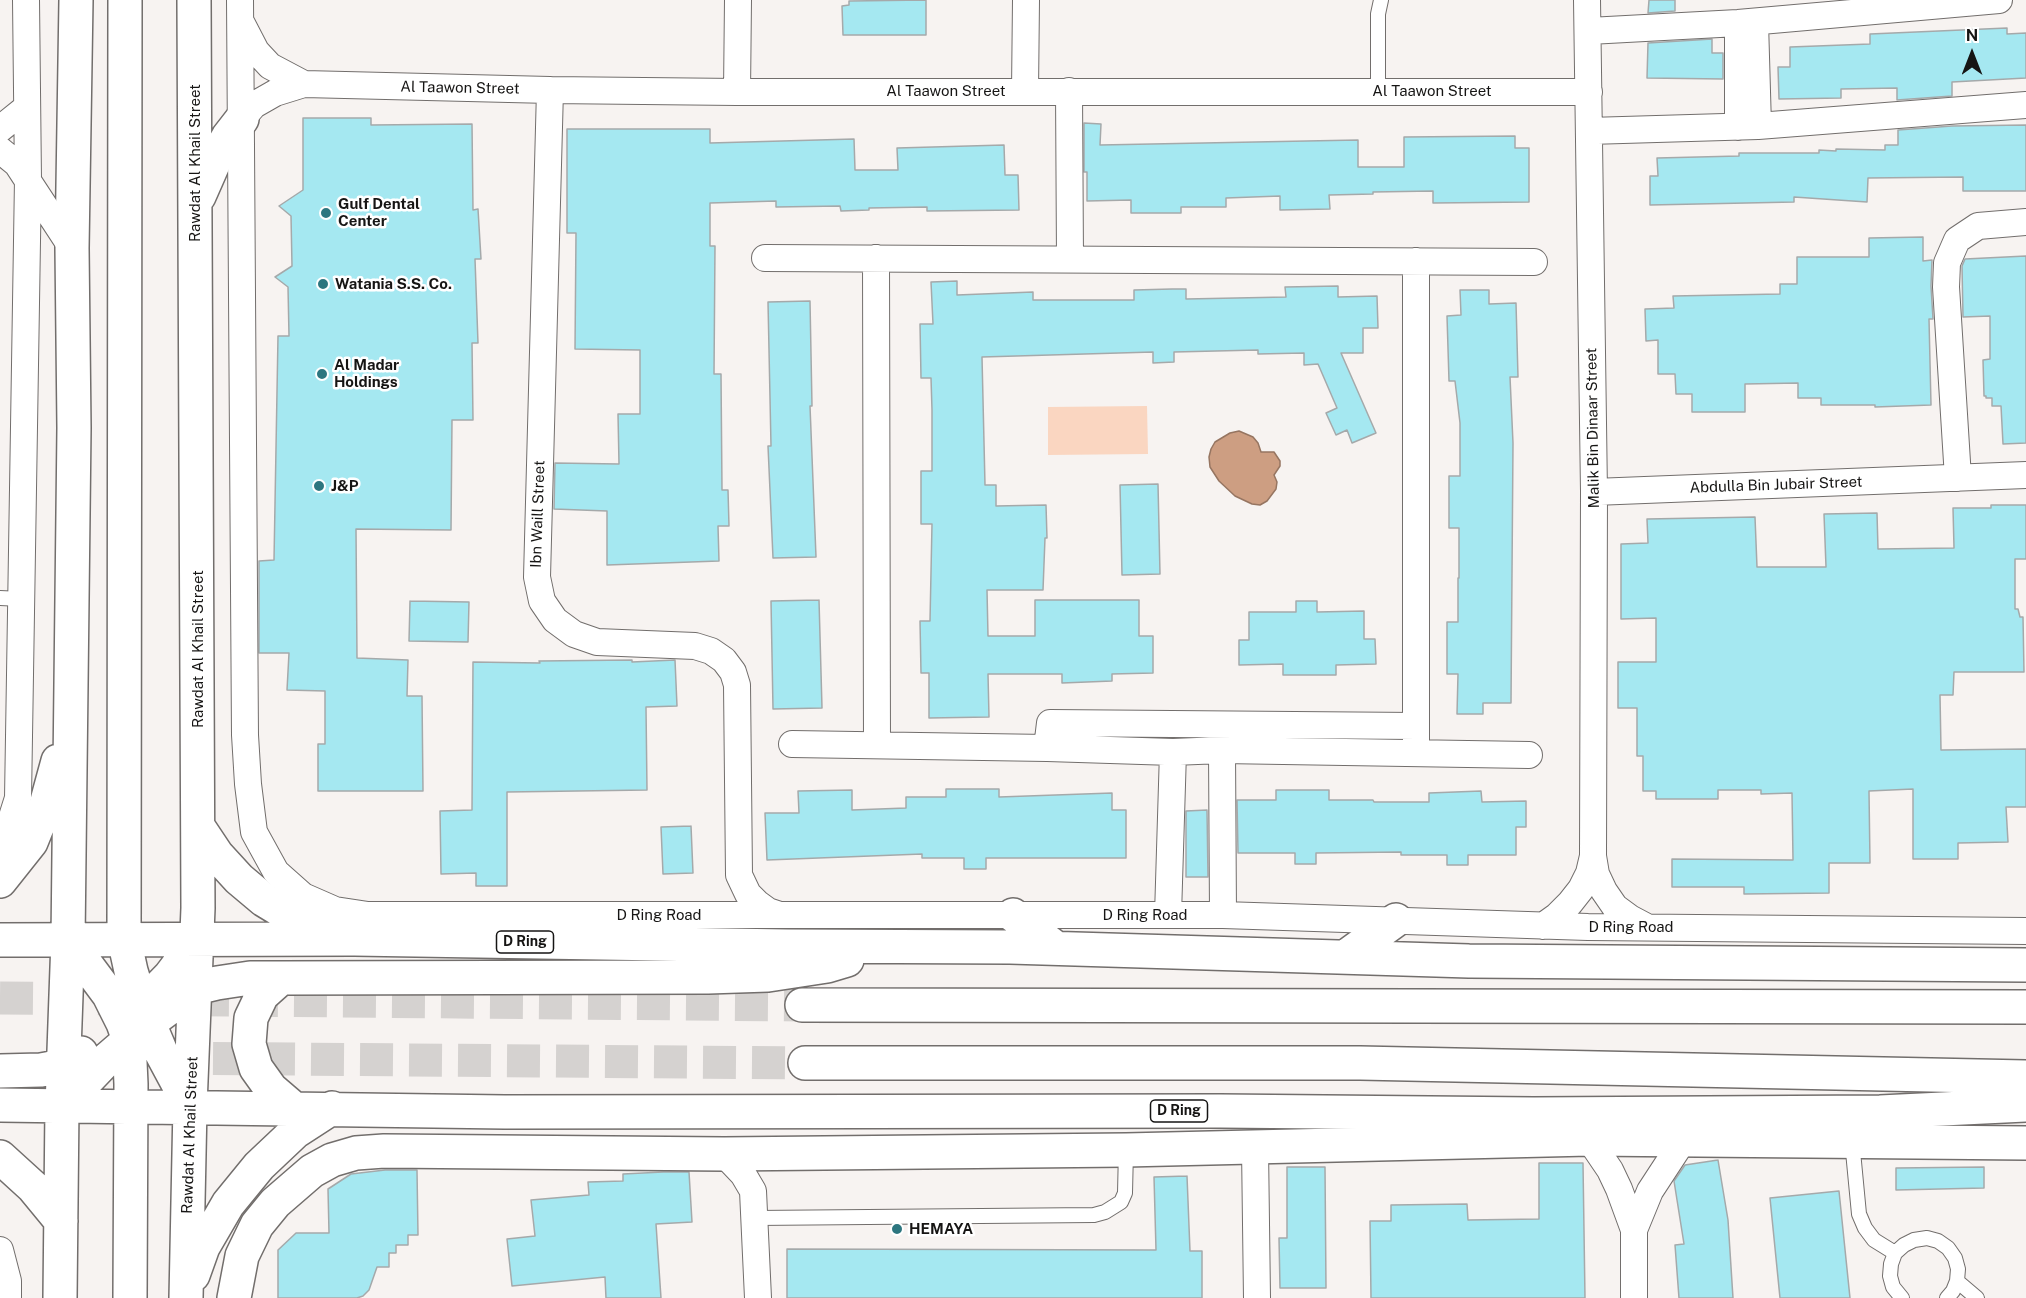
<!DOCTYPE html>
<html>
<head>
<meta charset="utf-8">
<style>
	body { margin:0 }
	#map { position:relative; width:2026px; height:1298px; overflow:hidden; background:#f7f3f1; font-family:"Public Sans",sans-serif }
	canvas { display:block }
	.north { position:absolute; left:1942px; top:24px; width:60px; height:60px; -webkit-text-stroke:4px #fff; paint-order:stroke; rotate:0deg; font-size:16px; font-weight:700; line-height:24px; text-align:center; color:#161514 }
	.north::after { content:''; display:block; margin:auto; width:21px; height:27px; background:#161514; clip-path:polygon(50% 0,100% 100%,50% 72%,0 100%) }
</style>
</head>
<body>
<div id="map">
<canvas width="2026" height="1298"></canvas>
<div class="north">N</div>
</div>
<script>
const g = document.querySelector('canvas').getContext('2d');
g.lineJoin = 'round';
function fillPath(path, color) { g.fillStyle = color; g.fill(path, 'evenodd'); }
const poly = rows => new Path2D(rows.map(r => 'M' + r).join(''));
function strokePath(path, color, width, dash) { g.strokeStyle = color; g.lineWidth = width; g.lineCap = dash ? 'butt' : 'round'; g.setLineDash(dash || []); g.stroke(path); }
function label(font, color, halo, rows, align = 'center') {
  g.font = font + ' "Public Sans",sans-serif'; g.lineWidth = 5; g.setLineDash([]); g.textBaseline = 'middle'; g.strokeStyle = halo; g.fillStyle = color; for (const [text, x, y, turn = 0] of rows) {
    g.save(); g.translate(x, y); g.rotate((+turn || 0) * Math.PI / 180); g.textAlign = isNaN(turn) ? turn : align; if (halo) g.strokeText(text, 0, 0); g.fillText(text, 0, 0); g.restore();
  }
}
fillPath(poly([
	[1147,406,1148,454,1048,455,1048,407]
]), '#fad6c1');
const water = poly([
	[1239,431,1253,437,1258,443,1261,452,1274,452,1280,461,1280,466,1274,475,1277,482,1276,489,1267,501,1260,505,1252,504,1235,496,1219,481,1210,467,1209,457,1211,449,1215,442,1230,433,1239,431]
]);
fillPath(water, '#cd9e82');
strokePath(water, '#967561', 1.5);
const building = poly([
	[926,0,926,35,843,35,842,6,849,5,849,1,926,0],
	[1649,0,1675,0,1675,11,1648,13,1649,0],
	[2007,28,2007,34,2026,33,2026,78,1952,82,1952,96,1897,100,1897,88,1841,89,1841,98,1779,99,1778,67,1790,67,1790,47,1870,44,1870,34,2007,28],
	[1712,39,1712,53,1723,53,1723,79,1647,78,1648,43,1712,39],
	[303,118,371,118,371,125,472,124,473,210,478,209,481,259,475,259,478,343,472,343,473,420,452,420,451,530,356,529,357,658,408,660,407,696,422,696,423,791,318,791,318,744,325,744,325,691,287,690,289,653,259,653,259,561,274,560,278,336,289,336,288,287,275,277,292,266,291,216,279,206,303,190,303,118],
	[1084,123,1101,124,1100,145,1358,140,1358,167,1404,167,1404,137,1515,136,1515,148,1529,148,1529,202,1433,203,1433,191,1373,192,1373,194,1329,195,1330,209,1280,210,1280,196,1226,198,1226,207,1181,207,1181,213,1131,213,1131,200,1087,201,1087,172,1084,172,1084,123],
	[2026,125,2026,191,1963,191,1963,177,1868,178,1867,202,1794,197,1794,202,1650,205,1650,176,1658,176,1657,158,1739,156,1739,153,1819,153,1819,150,1836,151,1836,149,1885,150,1885,145,1898,145,1898,130,1952,126,2026,125],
	[567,129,710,129,710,143,854,139,855,170,898,170,897,148,1004,145,1005,175,1018,175,1019,210,927,211,927,207,869,208,869,210,841,211,840,206,776,207,776,201,710,203,710,246,715,246,714,374,721,374,722,490,728,490,729,526,718,526,719,561,607,565,607,511,554,509,555,463,619,464,618,414,640,414,640,350,575,349,576,233,567,233,567,129],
	[1923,237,1923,261,1932,260,1931,286,1933,319,1929,319,1931,405,1875,407,1875,405,1821,405,1821,398,1798,398,1798,383,1745,384,1745,412,1692,412,1692,394,1676,394,1675,374,1658,374,1658,340,1646,341,1645,309,1674,308,1673,296,1780,294,1780,284,1797,284,1797,257,1869,257,1869,238,1923,237],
	[2026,256,2026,443,2003,444,2001,406,1992,406,1992,398,1986,398,1986,396,1984,396,1983,360,1990,359,1990,316,1963,317,1962,266,1965,259,2026,256],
	[957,281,957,295,1033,292,1033,300,1134,300,1134,290,1172,289,1186,289,1186,299,1286,297,1285,287,1338,286,1338,297,1377,296,1378,328,1363,328,1363,353,1341,353,1376,433,1352,443,1347,430,1336,435,1326,413,1337,408,1318,364,1304,365,1304,353,1258,354,1258,350,1174,352,1174,362,1153,363,1153,352,982,357,985,485,996,485,996,506,1046,505,1047,538,1045,538,1043,590,987,590,988,636,1035,636,1035,600,1139,600,1139,636,1153,636,1153,673,1112,674,1112,681,1062,683,1062,674,988,674,989,717,929,718,929,673,921,673,920,621,930,621,932,524,921,524,921,471,932,471,932,410,931,378,921,378,920,324,933,324,931,282,957,281],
	[1460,290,1489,290,1489,304,1516,303,1518,377,1510,377,1513,443,1511,703,1483,703,1483,714,1457,714,1458,674,1447,674,1447,622,1458,622,1458,578,1459,578,1459,528,1449,528,1449,476,1460,476,1460,423,1455,381,1449,381,1447,316,1461,315,1460,290],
	[810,301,812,406,810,406,816,557,773,558,768,446,771,446,768,302,810,301],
	[1158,484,1160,574,1122,575,1120,485,1158,484],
	[1991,505,2026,505,2026,559,2015,559,2015,609,2018,609,2020,617,2023,617,2024,672,1954,672,1953,695,1940,695,1941,750,2026,749,2026,807,2006,807,2008,842,1958,843,1958,859,1913,859,1913,789,1869,791,1870,863,1829,863,1829,893,1744,894,1744,887,1672,887,1672,859,1793,860,1792,793,1761,794,1761,790,1718,790,1718,799,1656,799,1656,791,1643,791,1643,756,1637,756,1637,708,1618,708,1618,662,1656,662,1656,618,1621,619,1621,544,1648,543,1647,519,1755,517,1757,567,1826,567,1824,514,1877,513,1878,549,1954,548,1953,508,1991,508,1991,505],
	[819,600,822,708,773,709,771,601,819,600],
	[410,601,469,602,468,642,409,641,410,601],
	[1296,601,1317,601,1317,612,1364,611,1364,639,1375,639,1376,664,1336,665,1336,675,1283,675,1283,664,1239,665,1239,640,1249,640,1249,612,1296,612,1296,601],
	[632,660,632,662,675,660,677,706,646,707,647,790,507,792,507,886,476,886,476,873,441,874,440,811,472,810,473,662,540,663,539,661,632,660],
	[946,789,999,789,999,797,1112,793,1112,810,1126,810,1126,858,986,858,986,869,964,869,964,858,922,858,922,854,767,860,765,813,799,813,798,791,852,790,852,810,906,808,906,797,946,797,946,789],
	[1276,790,1329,790,1329,800,1373,800,1374,802,1429,802,1429,793,1481,791,1482,802,1526,801,1526,827,1516,827,1516,855,1468,855,1468,865,1447,865,1447,855,1401,855,1401,852,1316,853,1316,864,1295,864,1295,853,1238,853,1237,800,1276,800,1276,790],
	[1207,810,1208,877,1186,877,1186,811,1207,810],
	[691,826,693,873,663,874,661,827,691,826],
	[1718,1160,1728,1220,1733,1298,1679,1298,1675,1245,1684,1244,1674,1181,1685,1165,1718,1160],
	[1539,1163,1583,1163,1585,1298,1371,1298,1370,1221,1391,1221,1391,1205,1467,1204,1468,1220,1539,1219,1539,1163],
	[1287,1167,1325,1167,1326,1288,1280,1288,1279,1238,1287,1238,1287,1167],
	[1984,1167,1984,1188,1896,1190,1896,1168,1984,1167],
	[385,1170,417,1170,418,1235,408,1235,408,1245,396,1245,396,1253,389,1253,389,1267,377,1267,369,1290,363,1296,357,1298,278,1298,278,1250,296,1233,329,1233,328,1189,351,1174,385,1170],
	[663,1172,689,1172,692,1222,656,1224,661,1298,606,1298,605,1277,512,1286,507,1239,535,1236,531,1200,589,1195,588,1182,623,1181,623,1174,663,1172],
	[1187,1176,1190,1251,1202,1251,1202,1298,787,1298,787,1249,1156,1250,1154,1177,1187,1176],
	[1839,1191,1850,1298,1780,1298,1770,1198,1839,1191]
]);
fillPath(building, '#a5e8f1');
strokePath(building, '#a5a9aa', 1.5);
strokePath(poly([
	[0,998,802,1005],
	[164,1058,805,1063]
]), '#d5d2d0', 33, [33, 16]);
const service = poly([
	[1378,90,1378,14,1381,0],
	[0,598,21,599],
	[1852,1141,1859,1214,1865,1228,1874,1240,1895,1253],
	[755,1218,1094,1215,1105,1212,1121,1202,1125,1193,1126,1150],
	[1957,1281,1977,1298],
	[1902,1298,1893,1287,1890,1276,1891,1264,1895,1253,1904,1245,1914,1240,1927,1238,1938,1241,1948,1248,1955,1258,1958,1269,1957,1281,1953,1291,1947,1298]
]);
const minor = poly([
	[240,0,245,735,248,784,254,832,276,872,303,896,335,910,368,915,1223,915,1588,927,2026,931],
	[1587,0,1594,492,1593,856,1596,874,1604,891,1615,907,1630,918,1647,927],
	[1755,22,1758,126],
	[1738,23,1738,127],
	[242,24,256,51,270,66,304,84],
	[1589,31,1738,23,1999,0],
	[550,90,537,577,542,601,555,620,574,634,597,642,695,646,711,651,724,660,733,672,737,685,739,875,748,894,757,903,768,911,780,915],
	[1025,91,1026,0],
	[1069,91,1070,259],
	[737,92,738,0],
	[242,119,254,105,275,93,304,84,550,90,737,92,1589,92],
	[0,129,26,108],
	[1589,131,1758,126,2026,105],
	[0,150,17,164,72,248],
	[765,258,1534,262],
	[876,258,877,745],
	[1958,478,1946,287,1947,263,1957,240,1978,226,2026,222],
	[1594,492,2026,475],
	[792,744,1047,748,1173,752,1222,750,1529,755],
	[1047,748,1050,723,1416,726],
	[1222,750,1223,915],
	[1416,753,1416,261],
	[0,843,6,836,18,798,28,179,26,0],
	[1168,915,1173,752],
	[1543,926,1557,916,1570,903,1581,889,1589,873,1593,856],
	[1589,1139,1610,1170,1619,1189,1634,1230,1634,1298],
	[1255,1148,1257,1298],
	[724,1154,743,1174,753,1191,758,1298],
	[1634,1230,1650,1191,1684,1139],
	[0,1250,8,1281,8,1298]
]);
const tertiary = poly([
	[234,1298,242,1256,257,1225,275,1203,312,1171,332,1160,356,1153,384,1151,724,1154,1126,1150,1589,1139,2026,1143]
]);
const primary = poly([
	[125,0,124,939,131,971,142,1007,161,1052,190,1106],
	[199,196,214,162,228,137,242,119],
	[199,828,217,855,239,879,264,900,292,917,329,932],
	[0,881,31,842,46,805,58,761],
	[1013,915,1056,948],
	[0,940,354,939,787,946,1010,947,1469,961,2026,965],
	[68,940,109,995,123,1023,129,1040,131,1084,130,1298],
	[1345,957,1396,920],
	[281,978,262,995,251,1018,249,1044,256,1068,271,1089,292,1107],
	[802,1005,2026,1007],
	[132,1015,170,976,198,939],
	[805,1063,1360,1063,2026,1077],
	[0,1071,41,1070,52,1068,81,1053],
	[0,1105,505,1112,1220,1111,1534,1114,1880,1112,2026,1105],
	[62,1106,105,1061,149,1023,196,988,217,983,250,978,281,978,708,977,768,975,827,966,847,960],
	[0,1157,33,1187,61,1221],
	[193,1275,203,1247,228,1204,259,1166,295,1132,332,1108],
	[60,1298,62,1106,68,940,74,428,72,248,76,0],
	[186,1298,190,1106,198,908,194,0]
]);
strokePath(service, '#726e6c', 16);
strokePath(minor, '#726e6c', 28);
strokePath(tertiary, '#726e6c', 36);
strokePath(primary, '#726e6c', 36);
strokePath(service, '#fff', 14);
strokePath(minor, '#fff', 26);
strokePath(tertiary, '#fff', 33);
strokePath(primary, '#fff', 33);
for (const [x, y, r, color] of [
	[326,213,6,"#2d767f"],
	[323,284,6,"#2d767f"],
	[322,374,6,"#2d767f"],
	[319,486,6,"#2d767f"],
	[897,1229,6,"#2d767f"]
]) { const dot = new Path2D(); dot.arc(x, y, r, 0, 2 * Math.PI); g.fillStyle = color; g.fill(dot); strokePath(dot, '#fff', 2); }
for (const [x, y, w] of [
	[525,942,57],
	[1179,1111,57]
]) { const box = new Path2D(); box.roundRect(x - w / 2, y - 11, w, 22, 4.5); g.fillStyle = '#fff'; g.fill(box); strokePath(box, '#161514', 1.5); }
label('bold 14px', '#161514', null, [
	["D Ring",525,942],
	["D Ring",1179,1111]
]);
label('15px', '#161514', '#fff', [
	["Al Taawon Street",460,88,1],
	["Al Taawon Street",946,91],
	["Al Taawon Street",1432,91],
	["Rawdat Al Khail Street",195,163,-90],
	["Malik Bin Dinaar Street",1593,428,-91],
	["Abdulla Bin Jubair Street",1776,485,-2],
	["Ibn Waill Street",538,514,-88],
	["Rawdat Al Khail Street",198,649,-90],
	["D Ring Road",659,915],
	["D Ring Road",1145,915],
	["D Ring Road",1631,927],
	["Rawdat Al Khail Street",190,1135,-88]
]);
label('bold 15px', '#161514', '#fff', [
	["Gulf Dental",338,204],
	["Center",338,221],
	["Watania S.S. Co.",335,284],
	["Al Madar",334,365],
	["Holdings",334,382],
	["J&P",331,486],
	["HEMAYA",909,1229]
], 'left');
</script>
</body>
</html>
